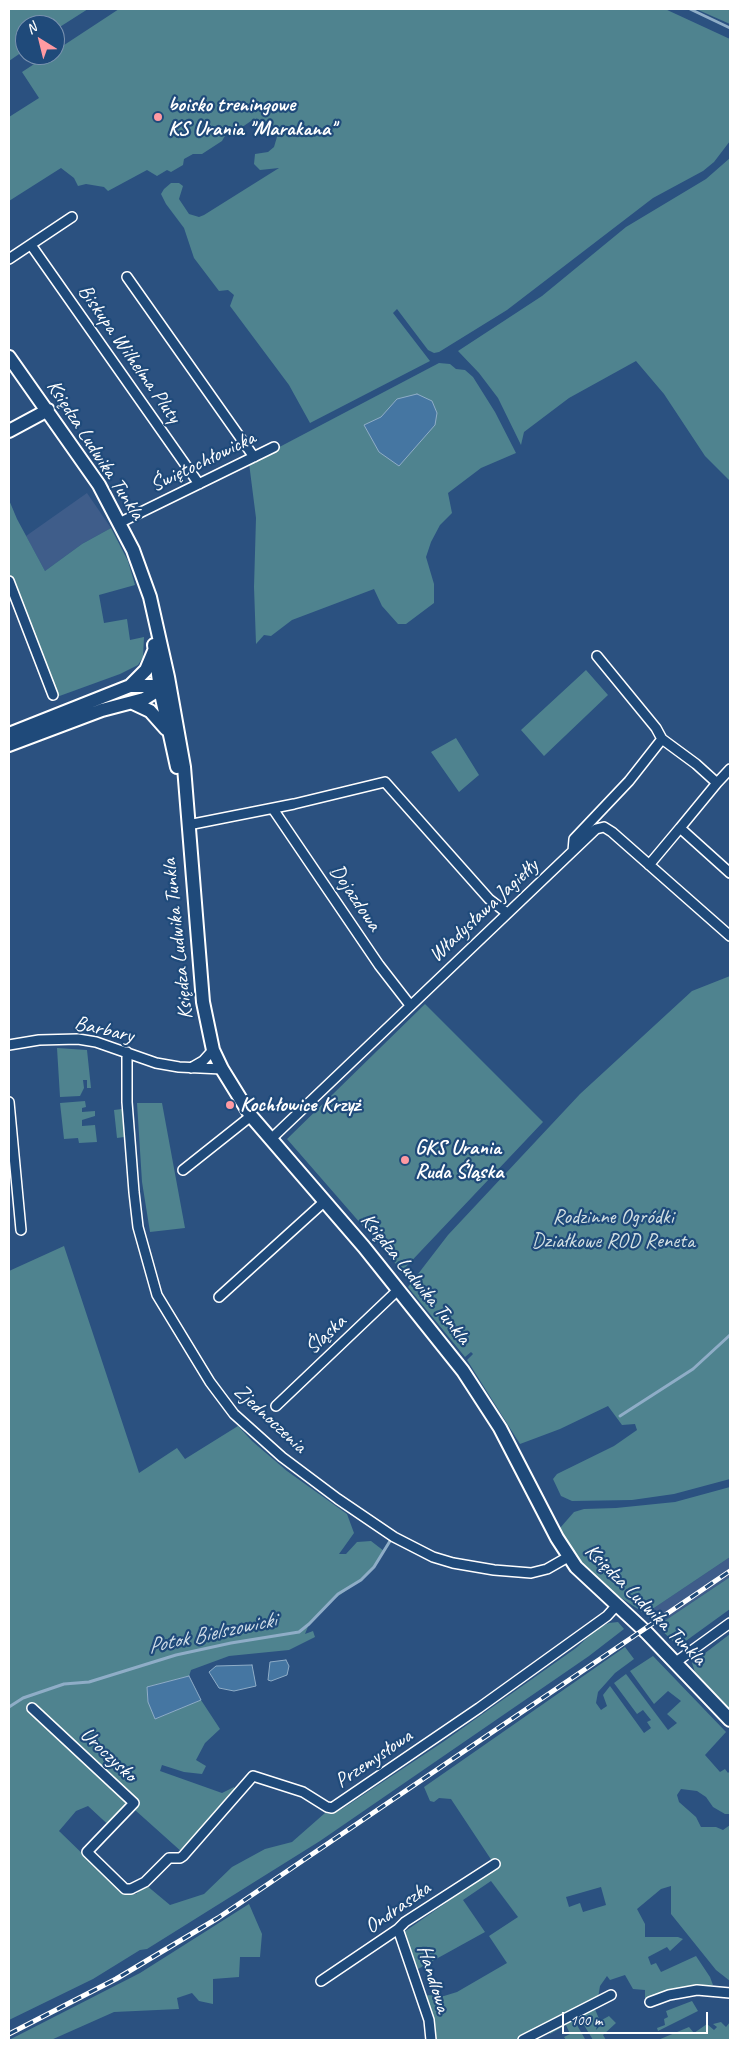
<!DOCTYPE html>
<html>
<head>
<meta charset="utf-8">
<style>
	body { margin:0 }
	#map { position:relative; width:739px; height:2049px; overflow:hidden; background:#2b5180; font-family:Caveat,sans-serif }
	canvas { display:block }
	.frame { position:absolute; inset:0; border:10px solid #fff; pointer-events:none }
	.north { position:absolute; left:15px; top:15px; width:50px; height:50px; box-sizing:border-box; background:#1f4a7a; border:1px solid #7992af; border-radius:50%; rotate:324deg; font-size:14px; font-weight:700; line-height:20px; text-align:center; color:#fff }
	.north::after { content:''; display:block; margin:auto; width:18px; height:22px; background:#ff9aa2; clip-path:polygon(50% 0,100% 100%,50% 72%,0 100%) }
	.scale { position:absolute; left:562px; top:2012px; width:146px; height:22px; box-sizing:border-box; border:2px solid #fff; border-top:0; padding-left:6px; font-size:15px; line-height:18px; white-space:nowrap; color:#fff; -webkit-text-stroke:4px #1f4a7a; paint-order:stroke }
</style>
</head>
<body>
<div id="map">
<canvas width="739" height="2049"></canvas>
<div class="frame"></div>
<div class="north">N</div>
<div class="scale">100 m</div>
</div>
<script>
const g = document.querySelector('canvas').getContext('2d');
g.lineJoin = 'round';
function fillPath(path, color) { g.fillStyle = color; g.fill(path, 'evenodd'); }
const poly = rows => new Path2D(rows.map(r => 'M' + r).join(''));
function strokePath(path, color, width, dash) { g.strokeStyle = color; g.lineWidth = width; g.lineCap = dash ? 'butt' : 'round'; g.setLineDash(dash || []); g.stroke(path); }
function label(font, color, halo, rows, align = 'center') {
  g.font = font + ' Caveat,sans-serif'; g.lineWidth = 4.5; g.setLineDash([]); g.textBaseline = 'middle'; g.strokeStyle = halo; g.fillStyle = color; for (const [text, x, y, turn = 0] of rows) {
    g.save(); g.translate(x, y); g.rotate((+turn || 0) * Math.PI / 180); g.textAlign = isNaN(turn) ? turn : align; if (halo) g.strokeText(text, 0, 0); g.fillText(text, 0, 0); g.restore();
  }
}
fillPath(poly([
	[87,493,111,528,82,544,45,571,26,536],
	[730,1557,730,1577,657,1626,645,1614]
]), '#3f5d8a');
fillPath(poly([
	[9,9,88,9,55,30,55,25,25,25,25,50,9,61],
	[119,9,665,9,730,39,730,141,714,162,703,171,653,198,507,310,439,352,434,353,428,350,397,309,393,313,430,361,310,423,289,385,230,306,234,295,228,290,219,291,194,258,184,228,166,204,161,194,164,189,171,183,179,183,183,186,179,199,189,214,199,217,204,215,279,168,260,170,254,164,255,154,268,152,274,147,279,130,260,120,251,121,235,132,226,134,222,141,202,154,193,154,184,159,183,165,171,172,167,170,157,176,147,170,108,191,104,187,86,184,78,186,74,178,61,168,9,201,9,117,39,98,22,72,48,55,55,55,55,51],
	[696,9,730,9,730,24],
	[730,158,730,481,705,456,664,394,636,361,569,398,524,432,521,445,498,398,479,373,458,351,542,296,626,227,706,179],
	[439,363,450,364,456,369,465,370,473,377,495,412,516,453,481,468,448,493,452,513,440,525,431,542,426,557,434,584,434,603,406,624,398,624,382,606,374,589,292,620,271,636,264,635,256,644,254,587,256,518,249,463],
	[9,500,17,519,45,571,82,544,111,528,128,561,135,585,99,595,104,623,127,619,130,640,144,637,143,657,138,665,120,674,54,698,9,576],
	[586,670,608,695,544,756,521,730],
	[456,738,479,775,459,792,431,752],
	[730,976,730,1479,674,1494,632,1500,572,1501,561,1496,553,1479,557,1474,614,1446,637,1430,635,1424,622,1425,608,1406,560,1429,520,1444,467,1360,473,1354,471,1352,465,1357,408,1287,448,1235,580,1094,692,991],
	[425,1004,543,1122,402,1271,287,1139],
	[57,1048,87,1050,91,1088,87,1088,87,1080,83,1080,84,1088,80,1096,60,1097],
	[85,1101,86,1107,82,1108,82,1112,95,1111,95,1116,82,1120,82,1126,95,1125,97,1142,79,1143,78,1138,64,1139,60,1103],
	[137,1103,162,1103,185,1228,150,1232,142,1182],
	[122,1109,124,1137,117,1138,114,1110],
	[64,1246,139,1473,177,1448,185,1459,238,1426,252,1441,287,1471,347,1514,354,1533,339,1554,346,1554,357,1542,371,1541,384,1551,374,1567,361,1580,327,1604,309,1624,305,1634,313,1631,315,1637,289,1650,229,1656,191,1670,189,1676,147,1687,155,1719,201,1700,220,1729,205,1743,196,1760,206,1766,202,1774,184,1772,162,1765,160,1771,222,1793,234,1787,237,1792,183,1853,135,1810,115,1831,88,1806,76,1811,59,1831,123,1893,136,1894,146,1885,170,1905,204,1894,232,1867,265,1849,292,1842,325,1813,332,1814,342,1809,443,1742,576,1648,598,1628,609,1623,618,1622,624,1629,589,1656,320,1841,147,1949,140,1950,93,1979,9,2020,9,1271],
	[730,1487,730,1557,645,1614,614,1593,589,1571,564,1539,560,1528,574,1512,584,1509,616,1508,675,1502],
	[730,1577,730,1609,683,1643,676,1644,657,1626],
	[730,1634,730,1709,695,1672,692,1663],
	[625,1647,634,1659,615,1673,598,1692,596,1703,601,1710,607,1706,603,1695,610,1686,644,1733,651,1728,647,1722,651,1720,643,1710,637,1714,614,1683,626,1674,668,1730,677,1723,667,1714,681,1701,668,1691,654,1704,630,1671,653,1656,726,1732,705,1755,720,1772,725,1769,728,1773,730,1771,730,1814,725,1814,713,1807,706,1797,697,1791,681,1789,677,1795,679,1802,696,1817,701,1827,716,1827,723,1830,730,1825,730,1981,716,1970,671,1914,671,1886,661,1889,637,1909,645,1924,645,1937,678,1937,683,1939,670,1951,667,1947,648,1957,651,1965,656,1963,661,1972,696,1956,710,1977,713,1985,661,1995,645,2004,645,1990,633,1989,625,1975,610,1980,607,1976,600,1986,598,1998,515,2040,433,2040,424,1995,444,1996,457,1992,507,1963,489,1936,518,1917,491,1881,463,1900,485,1932,418,1969,404,1932,499,1866,498,1861,492,1861,451,1799,439,1798,434,1802,430,1801,424,1787],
	[601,1887,606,1905,583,1912,580,1903,569,1907,566,1897],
	[249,1904,262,1934,260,1957,240,1957,239,1977,213,1979,213,2004,199,2001,192,1993,177,1998,179,2009,114,2012,51,2040,9,2040,140,1973],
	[692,2001,698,2011,658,2031,657,2028,665,2025,664,2019,668,2017,666,2011],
	[594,2007,600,2021,609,2016,616,2023,603,2035,606,2040,593,2040,578,2015],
	[573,2018,585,2039,566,2040,564,2037,570,2034,566,2025,550,2034,548,2031],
	[721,2022,726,2027,730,2022,730,2040,658,2040,689,2027,694,2033,707,2024,714,2030,717,2027,713,2024]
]), '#4f838f');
const water = poly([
	[417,394,432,401,437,413,435,425,399,466,379,452,364,425,381,417,397,399,417,394],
	[286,1660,289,1666,287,1675,271,1681,268,1680,270,1662,286,1660],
	[252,1665,256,1686,234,1691,219,1688,209,1672,216,1666,252,1665],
	[189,1676,201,1700,155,1719,148,1702,147,1687,189,1676]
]);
fillPath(water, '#4576a2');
strokePath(water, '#8fadc7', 1);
strokePath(poly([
	[690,9,730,28],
	[620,1416,693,1369,730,1335],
	[9,1707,23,1698,64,1684,89,1682,176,1655,231,1643,299,1632,309,1624,338,1594,361,1580,374,1567,390,1541]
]), '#8fadc7', 3);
const street = poly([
	[31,245,199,484],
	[9,259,72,217],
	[127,277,254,457],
	[121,522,274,447],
	[9,581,53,695],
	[662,739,696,764,717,783,730,769],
	[717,783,680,828,730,873],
	[273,809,379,965,410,1005],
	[188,825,294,804,385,782,489,899,507,913],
	[573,851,574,839,629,781,662,739,656,728,597,656],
	[649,865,680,828],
	[9,1045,39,1040,78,1039,96,1042,156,1063,179,1067,222,1069],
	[127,1052,127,1102,134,1192,138,1227,157,1295,210,1382,234,1414,282,1457,338,1499,394,1537,433,1557,453,1563,494,1570,531,1573,547,1569,568,1557],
	[191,1068,203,1061,213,1050],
	[9,1102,21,1230],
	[271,1139,596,829,604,827,612,832,730,936],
	[183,1170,251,1116],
	[219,1297,325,1201],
	[276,1406,399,1289],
	[676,1662,730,1623],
	[32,1708,134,1803,87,1852,125,1889,131,1889,145,1882,169,1858,180,1858,183,1856,253,1776,303,1792,327,1807,332,1808,479,1708,607,1616,617,1605],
	[398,1929,429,2020,431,2040],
	[321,1981,398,1929,405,1922,495,1864],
	[650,2002,669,1995,697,1990,730,1993],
	[523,2040,611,1995]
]);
const secondary = poly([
	[9,357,99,485,133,550,150,597,168,677,184,767,203,1002,213,1050,222,1069,251,1116,364,1247,463,1371,500,1428,557,1538,576,1567,647,1633,730,1720],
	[9,431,48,410],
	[154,645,160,689,177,767],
	[130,686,146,670,154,651],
	[133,703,150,711,166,729],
	[9,734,130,686,154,686,164,692],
	[9,745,102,710,144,699,160,689,164,684]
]);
strokePath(street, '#fff', 12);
strokePath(secondary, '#fff', 16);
strokePath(street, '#1f4a7a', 9);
strokePath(secondary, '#1f4a7a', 12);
const rail = poly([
	[9,2034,116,1979,218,1918,730,1571]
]);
strokePath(rail, '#fff', 5);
strokePath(rail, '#1f4a7a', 3, [9]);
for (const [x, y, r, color] of [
	[158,117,5,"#ff9aa2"],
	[230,1105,5,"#ff9aa2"],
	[405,1160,5,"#ff9aa2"]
]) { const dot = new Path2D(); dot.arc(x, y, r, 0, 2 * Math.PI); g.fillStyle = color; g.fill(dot); strokePath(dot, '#1f4a7a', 2); }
label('bold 21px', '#fff', '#1f4a7a', [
	["boisko treningowe",168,105],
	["KS Urania \"Marakana\"",168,129],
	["Kochłowice Krzyż",240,1105],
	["GKS Urania",415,1148],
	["Ruda Śląska",415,1172]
], 'left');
label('21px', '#fff', '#1f4a7a', [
	["Biskupa Wilhelma Pluty",129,354,55],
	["Księdza Ludwika Tunkla",95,450,57],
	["Świętochłowicka",203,462,-26],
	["Dojazdowa",355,898,56],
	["Władysława Jagiełły",484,911,-43],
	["Księdza Ludwika Tunkla",178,939,-96],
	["Barbary",104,1030,13],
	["Księdza Ludwika Tunkla",415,1279,51],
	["Śląska",326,1335,-43],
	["Zjednoczenia",270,1419,43],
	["Księdza Ludwika Tunkla",645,1605,45],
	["Uroczysko",108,1755,43],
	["Przemysłowa",374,1759,-34],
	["Ondraszka",398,1908,-35],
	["Handlowa",433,1979,73]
]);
label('21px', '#d3e0e3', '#1f4a7a', [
	["Rodzinne Ogródki",613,1217],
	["Działkowe ROD Reneta",613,1241]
]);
label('italic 22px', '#d0dde8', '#1f4a7a', [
	["Potok Bielszowicki",212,1634,-12]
]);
</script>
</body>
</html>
